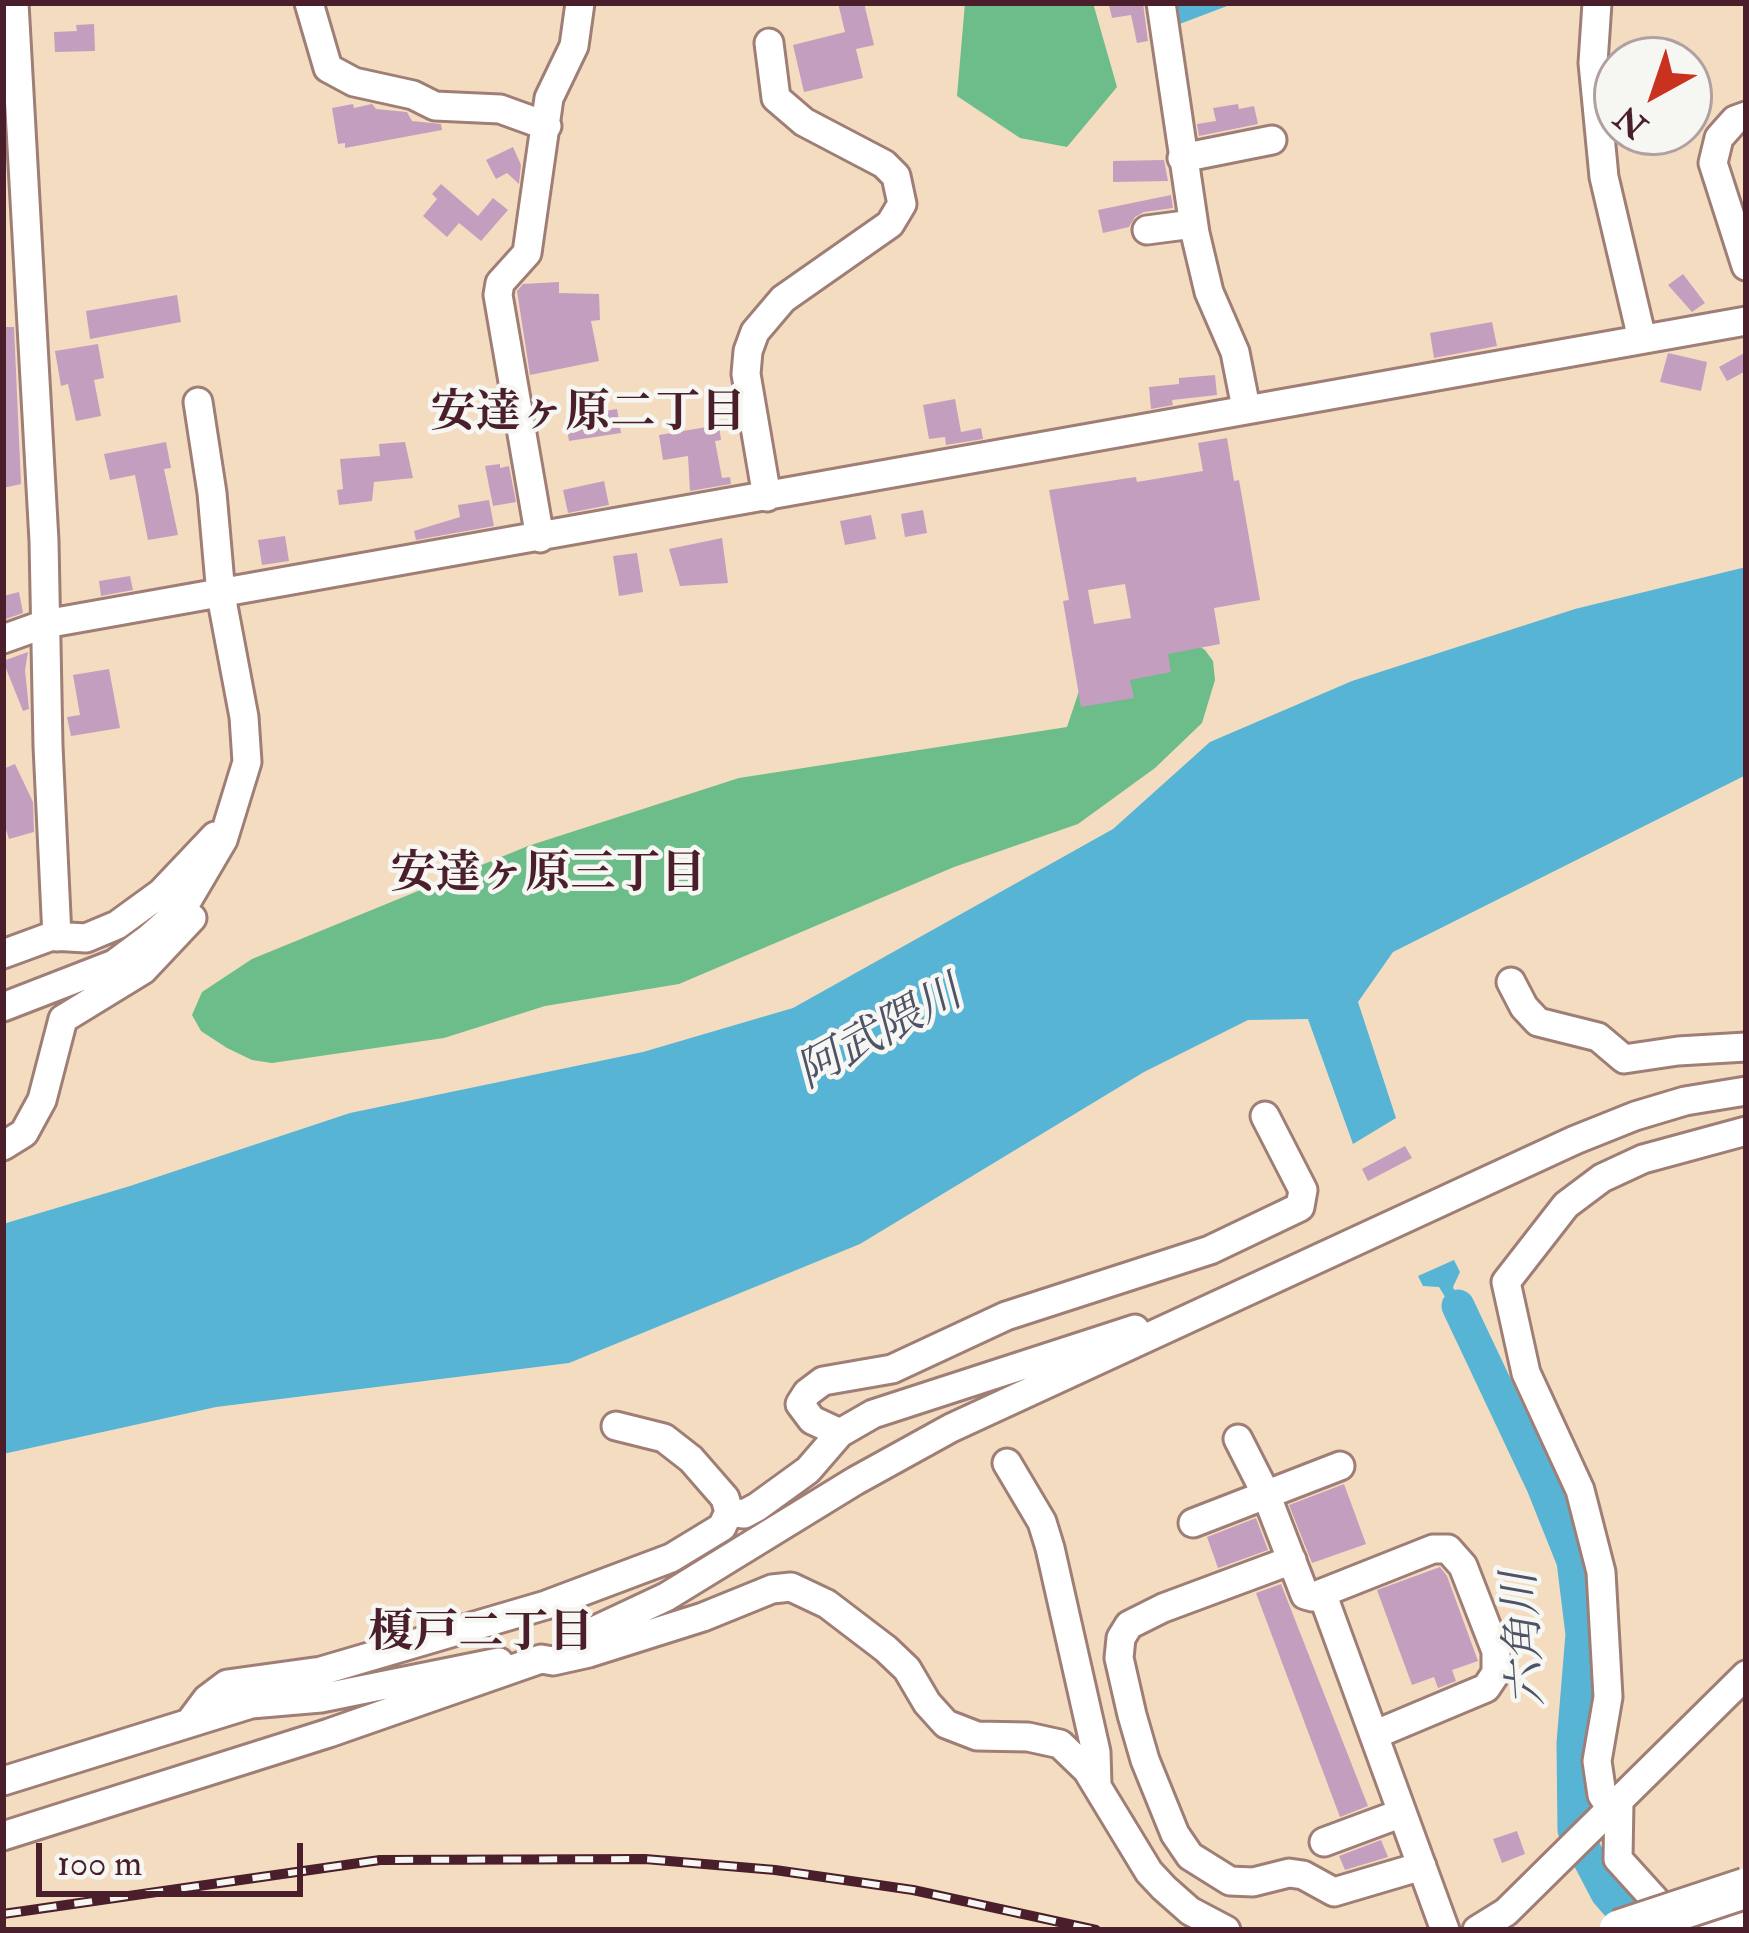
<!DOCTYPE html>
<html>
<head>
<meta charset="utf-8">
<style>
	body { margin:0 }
	#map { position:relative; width:1749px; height:1933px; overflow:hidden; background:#f4dcc1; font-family:"IM FELL Double Pica",serif }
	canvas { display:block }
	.frame { position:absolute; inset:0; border:6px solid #4a1f2b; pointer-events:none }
	.north { position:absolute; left:1593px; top:36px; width:120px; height:120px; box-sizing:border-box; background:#f6f6f2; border:3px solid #b1a0a2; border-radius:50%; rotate:220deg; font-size:33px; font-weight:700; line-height:48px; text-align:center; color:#4a1f2b }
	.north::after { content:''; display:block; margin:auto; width:42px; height:54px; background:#c8321e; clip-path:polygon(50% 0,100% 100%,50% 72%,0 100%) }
	.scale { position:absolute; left:36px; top:1843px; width:267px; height:54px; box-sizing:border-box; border:6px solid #4a1f2b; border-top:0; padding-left:15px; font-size:36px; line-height:42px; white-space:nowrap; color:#4a1f2b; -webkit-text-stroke:9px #f6f6f2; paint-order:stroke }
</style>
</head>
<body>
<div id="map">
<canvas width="1749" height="1933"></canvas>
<div class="frame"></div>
<div class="north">N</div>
<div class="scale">100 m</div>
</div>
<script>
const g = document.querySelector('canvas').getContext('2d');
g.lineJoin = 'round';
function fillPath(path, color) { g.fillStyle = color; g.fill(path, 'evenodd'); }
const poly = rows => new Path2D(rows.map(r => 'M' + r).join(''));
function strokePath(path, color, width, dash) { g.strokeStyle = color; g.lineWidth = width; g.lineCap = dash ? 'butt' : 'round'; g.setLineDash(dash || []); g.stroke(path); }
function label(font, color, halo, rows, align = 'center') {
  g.font = font + ' "IM FELL Double Pica","Noto Serif JP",serif'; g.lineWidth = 9; g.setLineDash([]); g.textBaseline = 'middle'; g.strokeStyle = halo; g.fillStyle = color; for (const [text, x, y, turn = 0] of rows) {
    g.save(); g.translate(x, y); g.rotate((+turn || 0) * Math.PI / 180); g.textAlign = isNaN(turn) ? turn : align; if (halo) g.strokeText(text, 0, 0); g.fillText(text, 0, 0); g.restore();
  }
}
fillPath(poly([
	[965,3,1093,3,1117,87,1067,147,1020,138,957,96],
	[1182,635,1205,650,1213,661,1215,680,1202,723,1155,768,1078,824,954,867,679,984,545,1006,444,1038,272,1063,252,1060,227,1048,201,1031,192,1015,202,992,252,959,528,846,739,778,1067,727,1095,643]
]), '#6cbd89');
fillPath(poly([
	[1173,3,1235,3,1177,25],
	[1746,567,1746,775,1393,952,1358,1002,1396,1118,1353,1144,1308,1019,1248,1020,1144,1072,860,1244,569,1363,216,1407,3,1454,3,1224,130,1186,350,1113,643,1052,793,1008,1113,829,1210,742,1352,681,1575,609],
	[1454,1260,1460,1272,1453,1287,1476,1347,1439,1287,1423,1286,1418,1276]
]), '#57b4d5');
strokePath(poly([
	[1458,1306,1543,1486,1573,1561,1582,1634,1573,1743,1574,1830,1607,1893,1639,1930]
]), '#57b4d5', 33);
fillPath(poly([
	[838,3,864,3,874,45,856,49,863,78,804,92,793,45,845,32],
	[1129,3,1143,3,1148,41,1137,43,1131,15,1112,18,1109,5],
	[94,24,95,51,55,52,54,32,77,31,76,25],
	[1651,37,1654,60,1633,60,1630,41],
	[353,104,354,108,372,104,376,109,407,112,412,121,441,124,442,130,345,148,345,143,338,144,332,108],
	[1238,104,1239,109,1254,106,1258,124,1199,136,1197,124,1216,121,1213,108],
	[513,147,521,165,519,184,507,173,496,179,486,160],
	[1164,160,1168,181,1113,182,1113,161],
	[441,184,478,216,493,198,508,210,481,241,459,223,447,237,423,216,437,199,432,194],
	[1171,195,1173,208,1144,212,1135,217,1129,227,1103,233,1098,210],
	[1683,274,1705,303,1692,312,1668,285],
	[559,282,559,293,599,294,600,320,591,321,599,361,530,375,517,291,523,284],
	[177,295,181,322,90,339,86,311],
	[1492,322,1497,346,1434,358,1430,333],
	[3,327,14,327,21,484,3,488],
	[98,344,104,378,94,380,101,416,76,421,68,384,61,386,55,351],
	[1746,352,1746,371,1727,381,1719,367],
	[1668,353,1707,362,1701,391,1660,382],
	[1215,375,1217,395,1172,400,1173,405,1151,409,1149,387,1179,384,1179,378],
	[955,399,961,432,981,428,983,439,946,445,945,437,929,439,923,405],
	[617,409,621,433,569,441,565,417],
	[719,425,721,440,715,441,722,478,730,477,731,484,690,491,688,456,663,460,659,435],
	[1227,438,1234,481,1239,480,1260,600,1214,608,1220,644,1168,654,1171,672,1130,680,1134,698,1081,707,1063,601,1069,600,1049,490,1136,477,1137,482,1203,471,1198,443],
	[1125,584,1131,618,1094,624,1088,590],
	[166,442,171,468,164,469,178,535,148,540,135,475,110,480,104,454],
	[405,442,413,478,374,482,372,501,339,505,337,490,343,489,340,459,380,456,379,444],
	[500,464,500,468,509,466,516,502,493,506,485,466],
	[604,481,609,505,568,513,563,490],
	[489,500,494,526,416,540,414,531,460,517,458,505],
	[923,510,927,533,905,537,901,514],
	[871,515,876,539,845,545,840,521],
	[285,536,289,561,262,565,258,540],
	[722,538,728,583,680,586,669,549],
	[637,553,643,592,619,596,613,556],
	[130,576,133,590,101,596,99,581],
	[19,592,23,613,3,620,3,596],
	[28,652,25,670,29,709,23,711,3,661],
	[109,669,120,728,71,736,67,717,80,715,73,675],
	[15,764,33,802,34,832,9,839,3,820,3,769],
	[1405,1146,1412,1158,1368,1181,1362,1169],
	[1344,1484,1366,1544,1312,1563,1289,1505],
	[1256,1518,1268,1550,1218,1568,1207,1537],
	[1440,1567,1447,1576,1478,1661,1452,1670,1456,1681,1438,1688,1434,1677,1412,1685,1377,1590],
	[1281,1584,1368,1806,1340,1817,1256,1593],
	[1517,1831,1525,1854,1502,1863,1493,1839],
	[1381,1840,1388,1857,1345,1870,1339,1856]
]), '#c49ebf');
const minor = poly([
	[14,3,44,541,48,746,57,937],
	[309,3,328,68,354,82,413,95,435,106,500,109,547,126],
	[1161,3,1195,233,1209,292,1235,352,1246,408],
	[1597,3,1593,63,1604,177,1642,339],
	[1746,116,1735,120,1719,138,1713,163,1746,266],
	[1182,158,1272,140],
	[1147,230,1193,224],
	[767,497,746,374,748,351,755,332,783,299,890,224,902,204,896,176,884,164,804,122,776,98,769,43],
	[540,538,498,295,500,283,527,253,549,98,574,46,580,3],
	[3,639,45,624,1746,321],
	[3,954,52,936,86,938,117,925,161,893,215,836],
	[1511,982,1524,1007,1538,1022,1598,1037,1624,1059,1678,1051,1746,1047],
	[3,1007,114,964,149,938,183,908,223,840,247,762,244,717,221,595,212,493,198,402],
	[3,1146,24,1133,42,1100,63,1019,143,970,192,918],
	[840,1433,812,1420,800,1404,807,1393,823,1381,892,1369,1006,1316,1210,1250,1300,1207,1303,1190,1265,1116],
	[1238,1439,1266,1494,1305,1595,1312,1597,1433,1549,1448,1549,1463,1566,1496,1651,1496,1673,1486,1688,1374,1735],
	[1007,1463,1042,1522,1050,1548,1096,1752,1097,1785],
	[729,1512,744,1514,757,1507,808,1470,840,1433,873,1414,1135,1329],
	[1193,1523,1340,1466],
	[1292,1560,1163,1608,1129,1625,1121,1638,1119,1658,1132,1715,1145,1760,1175,1834,1190,1856,1230,1881,1253,1882,1289,1873,1303,1875,1334,1892,1422,1866],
	[1322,1593,1445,1930],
	[570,1642,666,1597,855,1481,951,1428,1575,1140,1635,1116,1685,1101,1746,1091],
	[189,1723,207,1699,227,1684,321,1671,546,1605,671,1558,722,1527,729,1512,725,1498,691,1459,664,1438,616,1426],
	[3,1781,251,1704,321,1698,499,1662],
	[1619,1801,1618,1859,1676,1923],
	[1611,1808,1602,1795,1597,1761,1608,1697,1601,1572,1580,1490,1526,1373,1506,1282,1566,1205,1602,1178,1643,1159,1746,1131],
	[3,1836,329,1733,541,1659,553,1661,589,1653,703,1617,772,1589,791,1587,827,1604,886,1649,907,1669,927,1703,946,1724,977,1736,1028,1737,1060,1744,1087,1770,1149,1872,1164,1888,1190,1911,1226,1930],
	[1324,1842,1402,1813],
	[1477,1930,1506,1912,1746,1675]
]);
const highway = poly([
	[1696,1930,1746,1914]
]);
strokePath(minor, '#9f7e76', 33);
strokePath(highway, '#9f7e76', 45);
strokePath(minor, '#fff', 27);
strokePath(highway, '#fff', 39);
const rail = poly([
	[3,1914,380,1860,645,1859,775,1870,913,1890,1096,1930]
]);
strokePath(rail, '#4a1f2b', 10);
strokePath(rail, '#f6f6f2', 6, [18]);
const highwayBridge = poly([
	[1619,1930,1746,1888]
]);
strokePath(highwayBridge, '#9f7e76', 45, []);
strokePath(highwayBridge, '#fff', 39);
label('bold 45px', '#4a1f2b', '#f6f6f2', [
	["安達ヶ原二丁目",588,416],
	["安達ヶ原三丁目",548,877],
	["榎戸二丁目",481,1636]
]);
label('italic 45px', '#4f5366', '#f6f6f2', [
	["阿武隈川",881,1036,-29],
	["六角川",1528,1639,-94]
]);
</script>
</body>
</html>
